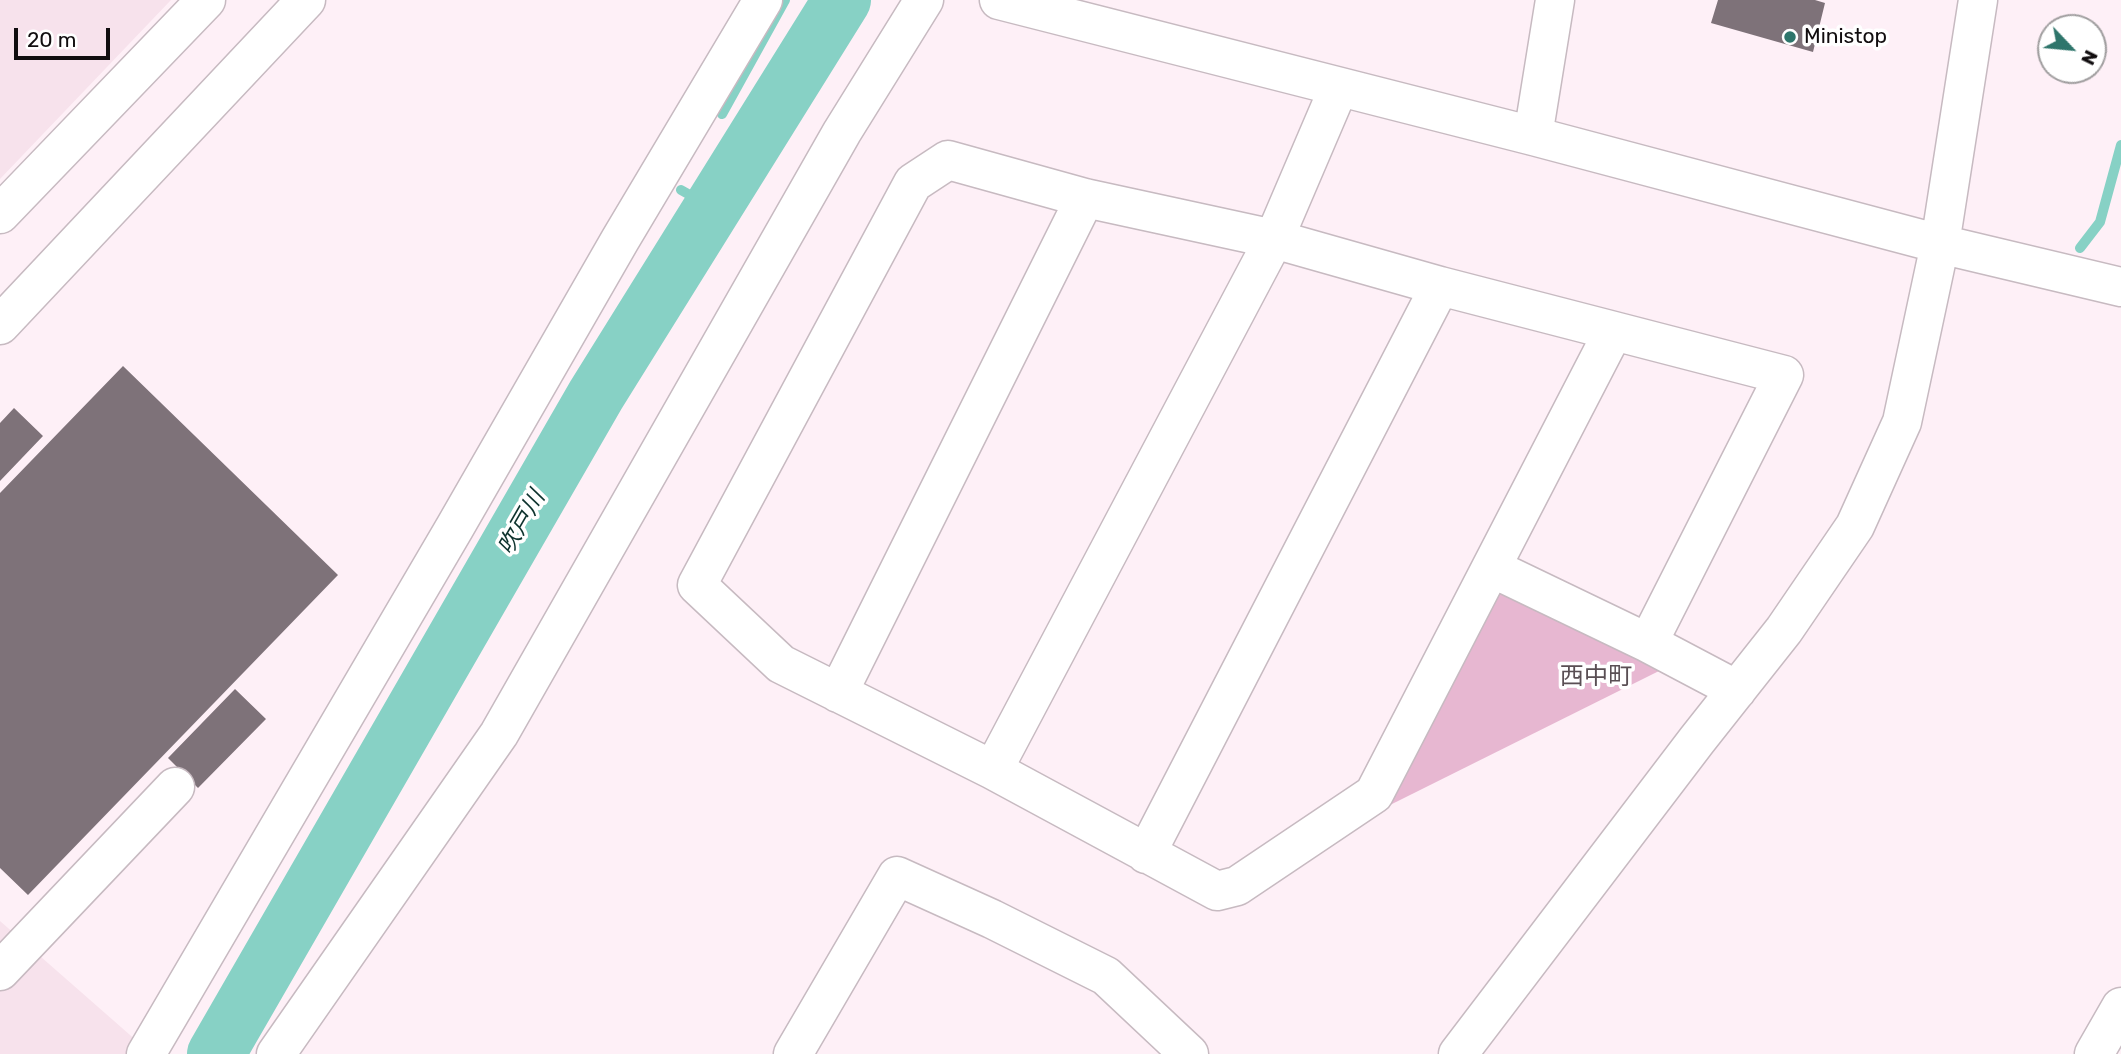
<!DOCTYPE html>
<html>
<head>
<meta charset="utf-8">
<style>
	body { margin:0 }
	#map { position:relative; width:2121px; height:1054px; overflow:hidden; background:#fef0f7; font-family:Rubik,sans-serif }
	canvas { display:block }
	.north { position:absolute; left:2037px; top:14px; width:70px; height:70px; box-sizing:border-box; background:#fff; border:2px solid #a09e9f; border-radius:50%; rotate:116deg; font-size:19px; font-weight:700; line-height:28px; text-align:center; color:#110d0f }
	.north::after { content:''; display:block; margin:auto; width:24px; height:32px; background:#2e756b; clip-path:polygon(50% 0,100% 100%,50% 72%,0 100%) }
	.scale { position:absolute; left:14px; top:28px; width:96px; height:32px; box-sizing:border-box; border:4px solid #110d0f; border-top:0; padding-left:9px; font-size:21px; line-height:24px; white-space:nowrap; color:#110d0f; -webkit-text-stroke:5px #fff; paint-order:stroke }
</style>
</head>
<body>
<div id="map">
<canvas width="2121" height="1054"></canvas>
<div class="north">N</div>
<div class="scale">20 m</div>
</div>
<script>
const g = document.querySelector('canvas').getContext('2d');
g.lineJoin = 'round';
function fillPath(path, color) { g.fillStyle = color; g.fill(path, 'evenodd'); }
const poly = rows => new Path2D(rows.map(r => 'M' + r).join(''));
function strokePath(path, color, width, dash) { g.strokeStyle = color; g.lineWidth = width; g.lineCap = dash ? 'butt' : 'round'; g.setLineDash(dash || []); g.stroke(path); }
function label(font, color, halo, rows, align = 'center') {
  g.font = font + ' Rubik,"Noto Sans JP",sans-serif'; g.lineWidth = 7; g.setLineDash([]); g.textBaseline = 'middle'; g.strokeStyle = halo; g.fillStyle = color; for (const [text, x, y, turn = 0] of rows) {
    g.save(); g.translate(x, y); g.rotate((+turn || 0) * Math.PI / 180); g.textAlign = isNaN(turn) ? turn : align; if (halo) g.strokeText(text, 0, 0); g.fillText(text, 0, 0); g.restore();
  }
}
fillPath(poly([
	[0,0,171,0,0,179],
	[0,921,138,1042,131,1054,0,1054]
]), '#f7e2ec');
fillPath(poly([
	[1508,590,1663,669,1386,807,1493,595]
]), '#e7b7d1');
strokePath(poly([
	[722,114,785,0],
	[681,190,713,208],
	[2080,248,2100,222,2121,145]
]), '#87d1c5', 10);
strokePath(poly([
	[216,1054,596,395,842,0]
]), '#87d1c5', 58);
fillPath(poly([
	[1718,0,1815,0,1825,3,1813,52,1711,23],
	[123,366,338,575,28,895,0,868,0,493],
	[14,408,43,436,0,481,0,423],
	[235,689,266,719,198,788,168,758]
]), '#7e7279');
const minor = poly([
	[999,0,1533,136,1940,244,2121,287],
	[1533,136,1555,0],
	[0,214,206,0],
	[0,325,306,0],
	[1492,568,1648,643,1784,375,1440,286,1274,239,1085,198,948,160,913,183,697,585,781,664,993,770,1217,891,1237,886,1374,794,1613,332],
	[1648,643,1737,690],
	[838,693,1085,198],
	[993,770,1274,239,1339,87],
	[1146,854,1440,286],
	[0,971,175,787],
	[146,1054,455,527,620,240,763,0],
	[276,1054,499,734,842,132,924,0],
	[793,1054,897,876,992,919,1106,976,1189,1054],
	[1458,1054,1697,740,1784,630,1855,526,1902,422,1940,244,1978,0],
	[2094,1054,2121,1007]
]);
strokePath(minor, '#c7bac1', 41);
strokePath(minor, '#fff', 38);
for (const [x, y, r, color] of [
	[1790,37,7,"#2e756b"]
]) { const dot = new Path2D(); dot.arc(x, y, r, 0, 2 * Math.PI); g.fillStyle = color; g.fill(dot); strokePath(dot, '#fff', 2.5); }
label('21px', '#110d0f', '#fff', [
	["Ministop",1804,37]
], 'left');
label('italic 23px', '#0d322d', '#fff', [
	["吹戸川",522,523,-60]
]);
label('24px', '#5a4f54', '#fff', [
	["西中町",1596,677]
]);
</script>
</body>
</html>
